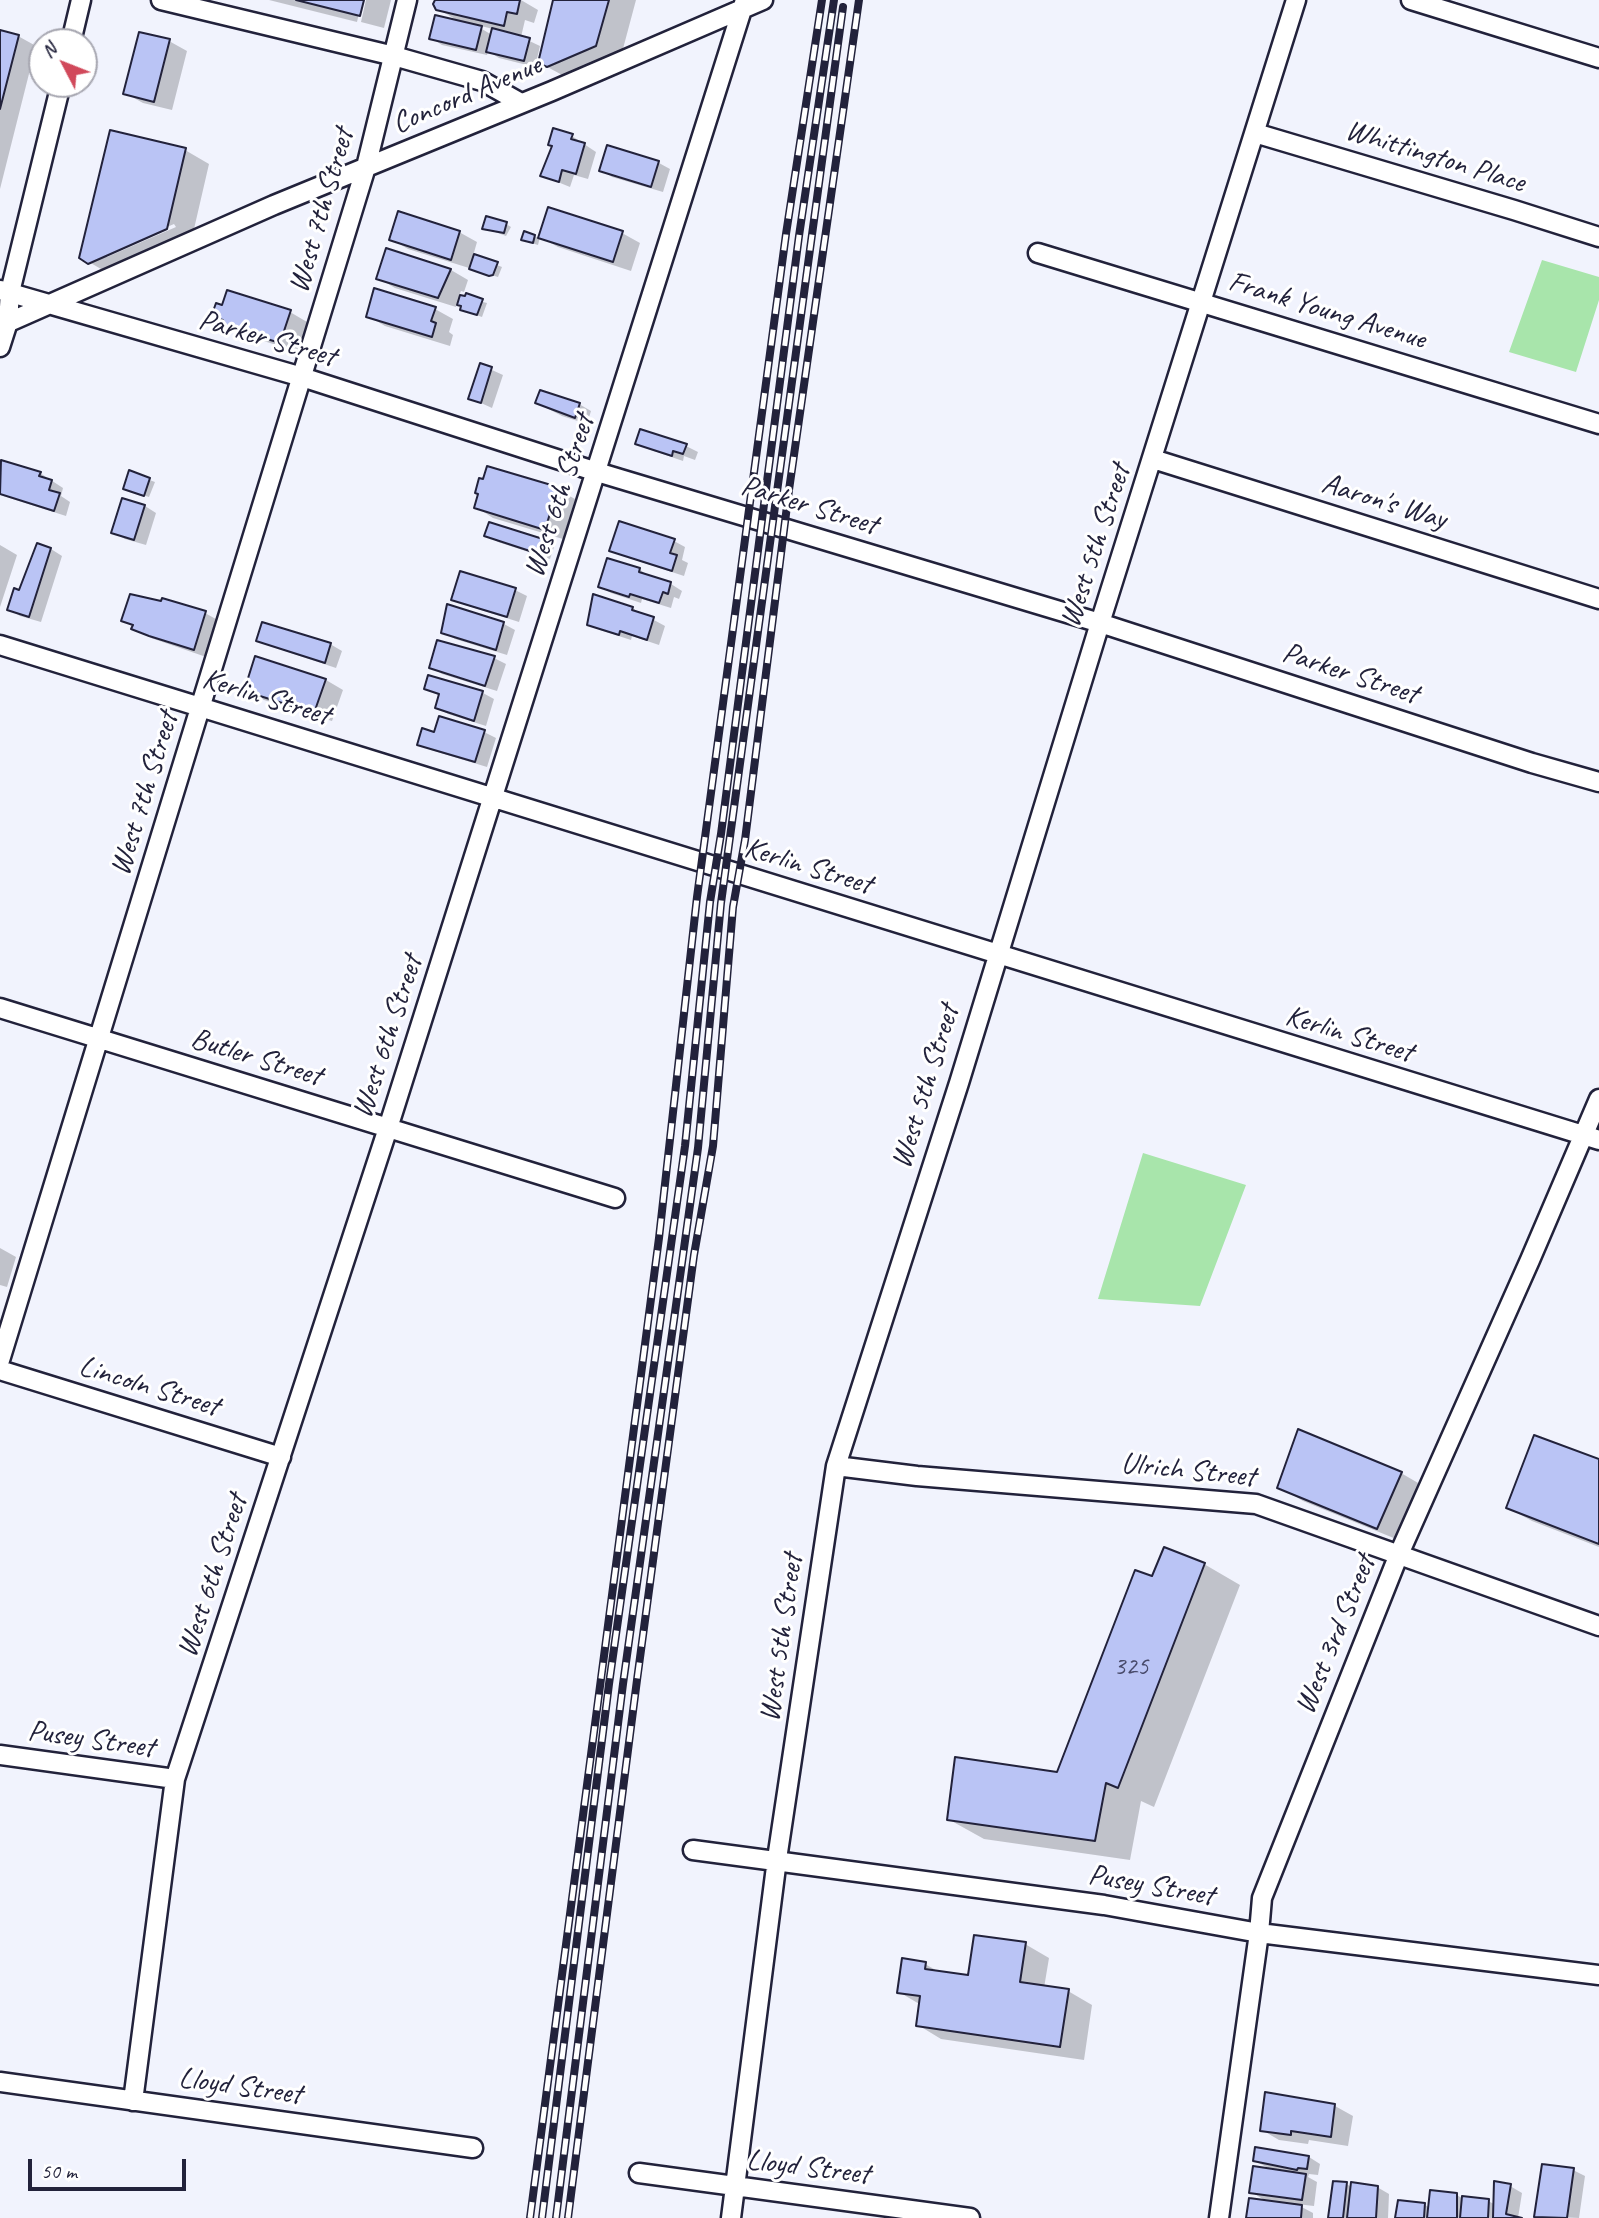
<!DOCTYPE html>
<html>
<head>
<meta charset="utf-8">
<style>
	body { margin:0 }
	#map { position:relative; width:1599px; height:2218px; overflow:hidden; background:#f1f3fd; font-family:Caveat,sans-serif }
	canvas { display:block }
	.north { position:absolute; left:28px; top:28px; width:70px; height:70px; box-sizing:border-box; background:#fff; border:2px solid #a7a7b1; border-radius:50%; rotate:312deg; font-size:19px; font-weight:700; line-height:28px; text-align:center; color:#22223b }
	.north::after { content:''; display:block; margin:auto; width:24px; height:32px; background:#d1495b; clip-path:polygon(50% 0,100% 100%,50% 72%,0 100%) }
	.scale { position:absolute; left:28px; top:2159px; width:158px; height:32px; box-sizing:border-box; border:4px solid #22223b; border-top:0; padding-left:9px; font-size:21px; line-height:24px; white-space:nowrap; color:#22223b; -webkit-text-stroke:5px #fff; paint-order:stroke }
</style>
</head>
<body>
<div id="map">
<canvas width="1599" height="2218"></canvas>
<div class="north">N</div>
<div class="scale">50 m</div>
</div>
<script>
const g = document.querySelector('canvas').getContext('2d');
g.lineJoin = 'round';
function fillPath(path, color) { g.fillStyle = color; g.fill(path, 'evenodd'); }
const poly = rows => new Path2D(rows.map(r => 'M' + r).join(''));
function strokePath(path, color, width, dash) { g.strokeStyle = color; g.lineWidth = width; g.lineCap = dash ? 'butt' : 'round'; g.setLineDash(dash || []); g.stroke(path); }
function label(font, color, halo, rows, align = 'center') {
  g.font = font + ' Caveat,sans-serif'; g.lineWidth = 6; g.setLineDash([]); g.textBaseline = 'middle'; g.strokeStyle = halo; g.fillStyle = color; for (const [text, x, y, turn = 0] of rows) {
    g.save(); g.translate(x, y); g.rotate((+turn || 0) * Math.PI / 180); g.textAlign = isNaN(turn) ? turn : align; if (halo) g.strokeText(text, 0, 0); g.fillText(text, 0, 0); g.restore();
  }
}
fillPath(poly([
	[1542,260,1599,277,1599,300,1576,372,1509,352],
	[1143,1153,1246,1185,1200,1306,1098,1299]
]), '#a8e5ab');
fillPath(poly([
	[269,0,362,0,357,22],
	[366,0,391,0,384,28,361,22],
	[437,0,521,0,538,10,534,23,525,20,521,37,540,46,535,67,499,58,488,51,487,55,442,45,431,38,460,22,438,9],
	[477,25,493,29,492,35,477,26],
	[554,0,636,0,620,60,564,76,540,63],
	[0,32,18,36,36,46,0,189],
	[169,41,187,51,172,110,143,103,125,93],
	[572,136,596,152,588,179,574,175,570,187,543,176],
	[608,147,659,163,670,169,663,192,612,177,601,170],
	[185,150,209,164,191,242,113,276,89,262],
	[174,224,176,227,107,257,107,253],
	[549,209,622,233,640,243,631,271,558,247,540,237,538,245,528,242,535,236,539,239],
	[506,224,511,227,506,236,484,228],
	[459,232,477,242,473,256,502,267,498,277,408,249,391,239],
	[387,250,451,270,468,280,464,292,461,291,459,296,487,303,482,317,467,312,457,303,456,307,395,288,378,278],
	[435,309,453,319,449,332,453,335,450,346,385,326,368,316],
	[290,312,307,322,298,352,245,335,213,316],
	[481,365,503,375,492,408,470,398],
	[537,403,579,404,591,411,587,424,562,416],
	[641,431,686,446,698,452,695,460,684,456,683,461,648,449,637,443],
	[3,462,40,473,63,488,61,496,70,502,66,516,0,495,0,471],
	[488,468,557,489,575,499,563,539,493,518,476,507],
	[130,473,155,482,149,497,130,491],
	[124,500,145,506,156,513,146,545,125,539,114,533],
	[490,524,543,541,554,547,550,559,498,542,487,536],
	[674,541,685,547,682,560,688,563,684,576,623,556,611,550],
	[0,545,17,555,0,607],
	[51,549,62,556,41,622,20,616,9,609],
	[639,569,650,577,671,584,682,591,679,599,674,597,671,608,642,599,641,603,611,593,600,587],
	[515,590,527,596,519,622,465,605,454,599],
	[449,606,504,624,515,630,507,655,455,639,443,632],
	[632,608,665,626,659,645,632,636,631,640,600,630,589,624],
	[205,613,223,623,212,659,151,638,124,620],
	[258,640,330,644,342,651,336,668,270,646],
	[256,658,326,680,343,690,332,721,264,700,246,690],
	[494,658,506,664,497,691,442,674,431,667],
	[429,677,483,693,494,699,486,726,448,714,437,708,441,696,426,689],
	[484,732,496,738,487,767,431,750,420,744,436,734],
	[0,1248,16,1257,7,1287,0,1285],
	[1299,1431,1401,1473,1425,1487,1401,1541,1303,1501,1279,1487],
	[1599,1461,1599,1547,1532,1521,1508,1508],
	[1204,1564,1240,1585,1154,1807,1141,1801,1130,1860,984,1839,948,1819,1058,1774,1153,1578],
	[1025,1944,1049,1958,1044,1988,1068,1991,1092,2005,1084,2060,941,2039,918,2025,921,2005,899,1992,925,1964,941,1973,970,1977],
	[1302,2102,1335,2106,1353,2116,1348,2146,1309,2140,1308,2144,1279,2140,1262,2130],
	[1309,2157,1320,2164,1318,2175,1309,2174,1308,2177,1317,2182,1314,2206,1296,2204,1313,2213,1313,2218,1247,2218,1268,2202,1251,2192,1272,2170,1255,2161],
	[1573,2170,1585,2176,1579,2218,1536,2216],
	[1346,2184,1352,2187,1377,2187,1389,2194,1388,2218,1330,2218],
	[1510,2186,1522,2193,1518,2218,1520,2218,1397,2218,1399,2202,1425,2205,1430,2208,1457,2195,1463,2199,1488,2201,1496,2205]
]), '#0003');
const building = poly([
	[296,0,364,0,360,16,296,0],
	[435,0,520,0,517,14,507,12,504,26,436,10,433,4,435,0],
	[553,0,609,0,596,46,547,67,538,63,553,0],
	[435,15,482,26,476,50,429,39,435,15],
	[492,28,530,38,524,61,486,52,492,28],
	[0,30,19,35,0,109,0,30],
	[139,32,170,39,154,102,123,94,139,32],
	[553,128,573,134,571,139,585,143,576,174,562,170,559,182,540,176,552,146,548,145,553,128],
	[110,130,186,148,167,229,88,264,79,258,110,130],
	[607,145,659,161,651,187,599,171,607,145],
	[548,207,623,231,613,262,538,238,548,207],
	[398,211,460,231,451,260,389,240,398,211],
	[486,216,507,222,504,233,482,229,486,216],
	[524,231,535,235,533,243,521,240,524,231],
	[386,248,451,269,438,298,376,279,386,248],
	[474,254,498,262,493,275,489,276,469,269,474,254],
	[374,288,436,307,431,321,436,323,432,337,366,317,374,288],
	[227,290,291,310,280,343,225,326,223,320,211,317,216,303,222,305,227,290],
	[466,293,483,299,477,315,460,310,461,306,457,305,460,295,465,296,466,293],
	[480,363,492,367,481,403,468,399,480,363],
	[540,390,580,403,575,418,535,403,540,390],
	[640,429,687,444,683,454,673,451,672,456,635,444,640,429],
	[1,460,41,472,39,476,52,480,49,490,60,493,54,511,0,494,1,460],
	[487,466,558,487,545,530,474,508,478,494,475,493,479,478,483,479,487,466],
	[129,470,150,478,144,496,123,489,129,470],
	[122,498,145,505,134,540,111,533,122,498],
	[619,521,675,539,670,553,677,555,672,571,609,551,619,521],
	[489,522,543,539,539,554,484,536,489,522],
	[37,543,51,548,29,617,7,610,14,588,19,590,37,543],
	[607,558,640,568,639,572,671,582,668,594,663,592,659,603,630,594,629,597,598,587,607,558],
	[460,571,516,588,507,617,451,600,460,571],
	[130,594,161,601,162,598,206,611,194,650,149,636,131,629,133,625,121,621,130,594],
	[593,594,633,607,632,610,654,617,647,640,620,631,619,635,587,625,593,594],
	[447,604,504,622,496,650,441,633,447,604],
	[262,622,331,643,325,663,256,641,262,622],
	[437,640,495,656,485,686,429,668,437,640],
	[255,656,326,679,314,713,244,691,255,656],
	[428,675,483,691,474,721,435,708,439,694,424,689,428,675],
	[439,716,485,730,475,762,417,745,422,728,434,732,439,716],
	[1298,1429,1402,1472,1377,1529,1277,1488,1298,1429],
	[1534,1435,1599,1459,1599,1544,1506,1508,1534,1435],
	[1164,1547,1205,1563,1118,1788,1106,1783,1095,1841,947,1820,955,1757,1057,1772,1135,1570,1152,1576,1164,1547],
	[974,1935,1026,1942,1020,1982,1069,1989,1060,2047,916,2026,920,1996,897,1993,902,1958,926,1962,925,1969,968,1975,974,1935],
	[1265,2092,1335,2104,1331,2137,1291,2131,1291,2135,1260,2131,1265,2092],
	[1255,2147,1309,2156,1307,2169,1298,2168,1297,2170,1253,2161,1255,2147],
	[1542,2164,1574,2168,1567,2218,1534,2217,1542,2164],
	[1253,2166,1306,2174,1302,2200,1249,2193,1253,2166],
	[1333,2181,1347,2182,1343,2218,1328,2218,1333,2181],
	[1494,2181,1511,2184,1506,2214,1522,2218,1493,2218,1494,2181],
	[1351,2182,1378,2186,1376,2218,1347,2218,1351,2182],
	[1430,2190,1457,2193,1457,2218,1427,2218,1430,2190],
	[1462,2196,1489,2199,1488,2218,1460,2218,1462,2196],
	[1249,2198,1302,2205,1301,2218,1246,2218,1249,2198],
	[1398,2200,1425,2203,1424,2218,1395,2218,1398,2200]
]);
fillPath(building, '#bac4f5');
strokePath(building, '#22223b', 2);
const minor = poly([
	[161,0,394,56,482,81,521,103],
	[1411,0,1599,58],
	[71,42,81,0],
	[1255,133,1514,210,1599,237],
	[1038,253,1599,424],
	[0,290,302,377,597,472,1100,623,1532,763,1599,782],
	[0,326,274,205,552,91,763,0],
	[0,347,8,322,10,292,61,84],
	[1153,459,1599,599],
	[0,645,1599,1140],
	[0,1008,615,1198],
	[0,1360,366,167,407,0],
	[0,1370,281,1457],
	[836,1466,917,1476,1256,1504,1599,1626],
	[0,1755,175,1779],
	[693,1850,1104,1905,1259,1933,1599,1975],
	[0,2082,473,2148],
	[133,2101,175,1779,388,1128,745,0],
	[639,2173,970,2218],
	[731,2218,777,1859,836,1466,959,1083,1100,623,1296,0],
	[1219,2218,1259,1933,1262,1898,1399,1554,1530,1260,1599,1099]
]);
strokePath(minor, '#22223b', 23);
strokePath(minor, '#fff', 18);
const rail = poly([
	[530,2218,659,1238,697,897,786,234,822,0],
	[542,2218,609,1684,685,1146,710,902,721,834,799,236,834,0],
	[556,2218,623,1684,698,1148,721,903,843,7],
	[568,2218,637,1680,694,1255,713,1146,733,907,745,840,789,490,859,0]
]);
strokePath(rail, '#22223b', 8);
strokePath(rail, '#fff', 5, [16]);
label('26px', '#484a6a', null, [
	["325",1131,1667]
]);
label('30px', '#22223b', '#fff', [
	["Concord Avenue",467,95,-23],
	["Whittington Place",1435,157,17],
	["West 7th Street",322,211,-74],
	["Frank Young Avenue",1327,311,17],
	["Parker Street",267,339,16],
	["West 6th Street",560,496,-72],
	["Aaron's Way",1384,502,17],
	["Parker Street",809,506,17],
	["West 5th Street",1096,546,-72],
	["Parker Street",1350,674,18],
	["Kerlin Street",266,698,17],
	["West 7th Street",145,794,-73],
	["Kerlin Street",808,867,17],
	["Kerlin Street",1349,1035,17],
	["West 6th Street",388,1037,-72],
	["Butler Street",256,1058,17],
	["West 5th Street",926,1087,-73],
	["Lincoln Street",149,1387,17],
	["Ulrich Street",1188,1471,6],
	["West 6th Street",213,1576,-72],
	["West 3rd Street",1336,1635,-68],
	["West 5th Street",782,1638,-82],
	["Pusey Street",91,1740,8],
	["Pusey Street",1151,1886,10],
	["Lloyd Street",240,2087,8],
	["Lloyd Street",808,2168,7]
]);
</script>
</body>
</html>
